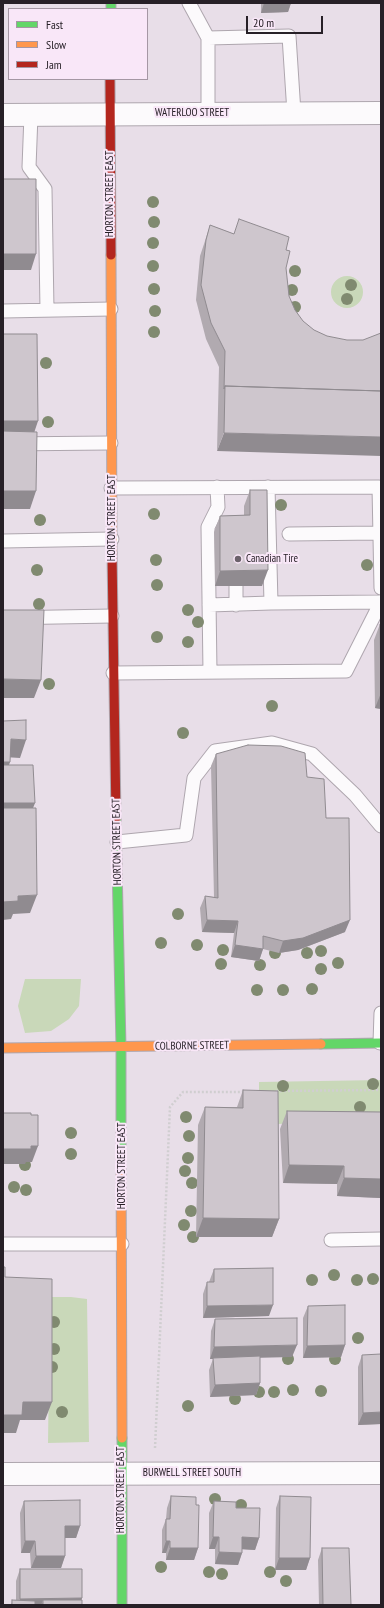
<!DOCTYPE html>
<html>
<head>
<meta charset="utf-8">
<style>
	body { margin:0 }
	#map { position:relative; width:384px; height:1608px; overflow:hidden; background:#e8dee8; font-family:"PT Sans Narrow",sans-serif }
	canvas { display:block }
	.frame { position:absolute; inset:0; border:4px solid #272027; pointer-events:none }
	.legend { position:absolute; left:8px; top:8px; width:140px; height:72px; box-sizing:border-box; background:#f9e7f8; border:1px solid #a597a4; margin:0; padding:5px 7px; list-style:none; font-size:12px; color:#272027 }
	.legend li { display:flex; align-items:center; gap:8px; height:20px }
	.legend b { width:20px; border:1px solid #a597a4 }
	.scale { position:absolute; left:246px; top:16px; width:77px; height:18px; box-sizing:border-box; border:2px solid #272027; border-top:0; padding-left:5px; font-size:12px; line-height:14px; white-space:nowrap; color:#272027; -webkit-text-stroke:3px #f9e7f8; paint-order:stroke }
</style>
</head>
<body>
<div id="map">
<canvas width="384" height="1608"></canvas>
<div class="frame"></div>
<ul class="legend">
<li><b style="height:5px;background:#63d668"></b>Fast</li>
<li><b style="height:5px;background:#ff974d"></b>Slow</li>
<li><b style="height:5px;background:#b3261e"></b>Jam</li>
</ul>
<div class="scale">20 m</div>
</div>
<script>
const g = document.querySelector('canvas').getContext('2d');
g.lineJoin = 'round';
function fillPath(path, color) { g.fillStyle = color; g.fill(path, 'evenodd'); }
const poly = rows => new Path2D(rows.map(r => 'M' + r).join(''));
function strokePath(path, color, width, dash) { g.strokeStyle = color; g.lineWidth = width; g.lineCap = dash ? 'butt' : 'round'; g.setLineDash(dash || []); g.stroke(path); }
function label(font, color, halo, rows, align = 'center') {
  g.font = font + ' "PT Sans Narrow",sans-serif'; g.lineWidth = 4; g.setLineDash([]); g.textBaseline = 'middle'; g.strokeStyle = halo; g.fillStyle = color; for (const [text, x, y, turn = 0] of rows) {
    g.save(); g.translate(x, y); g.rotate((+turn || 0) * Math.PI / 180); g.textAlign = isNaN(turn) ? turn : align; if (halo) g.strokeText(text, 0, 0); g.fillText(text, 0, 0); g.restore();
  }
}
fillPath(poly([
	'331 292a16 16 0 1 1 32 0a16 16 0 1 1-32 0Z',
	[25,979,81,979,79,1006,69,1019,51,1031,25,1033,18,1006],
	[381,1080,381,1122,275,1124,259,1092,259,1082],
	[50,1297,71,1297,87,1299,89,1442,48,1443]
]), '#c9d8b9');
const lane = poly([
	[189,3,208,38],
	[208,113,208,38,289,36,294,113],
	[31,115,29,167,45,189,47,310],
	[3,311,111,309],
	[3,444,111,443],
	[268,487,271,603,381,602],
	[111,488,379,487,381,588],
	[289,534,380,533],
	[3,541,112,539],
	[236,586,236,605],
	[209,605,271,603],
	[3,618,112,616],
	[210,672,208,527,218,507,217,487],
	[113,673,346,671,381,602],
	[117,842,186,835,194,778,215,751,272,743,312,754,355,795,381,826],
	[380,1043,381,1013],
	[331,1240,381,1239],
	[3,1244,122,1244]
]);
const street = poly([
	[3,115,381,113],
	[3,1474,381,1473]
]);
const fast = poly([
	[111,3,111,9],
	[116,818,121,1047,121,1153],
	[321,1044,381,1043],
	[122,1438,122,1605]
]);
const slow = poly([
	[111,255,112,553],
	[3,1048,321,1044],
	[121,1153,122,1438]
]);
const jam = poly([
	[110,79,111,255],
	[112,553,116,818]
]);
strokePath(lane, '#aea6ae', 15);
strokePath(street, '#aea6ae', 24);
strokePath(fast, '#aea6ae', 11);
strokePath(slow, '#aea6ae', 11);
strokePath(jam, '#aea6ae', 11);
strokePath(poly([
	[276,1091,381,1090],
	[155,1448,170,1107,183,1092,245,1092]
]), '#d0ced0', 2.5, [2, 2]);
strokePath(lane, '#fcfafc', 13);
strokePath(street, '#fcfafc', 22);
strokePath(fast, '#63d668', 9);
strokePath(slow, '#ff974d', 9);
strokePath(jam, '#b3261e', 9);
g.fillStyle = '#808a70';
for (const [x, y] of [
	[153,202],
	[154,222],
	[153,243],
	[153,266],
	[295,271],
	[351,285],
	[154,289],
	[292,290],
	[347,299],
	[295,307],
	[155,311],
	[154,332],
	[46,363],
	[48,422],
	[281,505],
	[154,514],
	[40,520],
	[156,560],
	[367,565],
	[37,570],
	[157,585],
	[39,604],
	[188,610],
	[198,622],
	[157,637],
	[188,642],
	[49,684],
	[272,706],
	[183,733],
	[178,914],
	[161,943],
	[197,945],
	[223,950],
	[321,951],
	[275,953],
	[307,953],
	[338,963],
	[221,964],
	[260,965],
	[321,969],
	[312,989],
	[257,990],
	[283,990],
	[373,1084],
	[283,1086],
	[360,1107],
	[186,1117],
	[71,1133],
	[189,1136],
	[71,1154],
	[188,1158],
	[25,1165],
	[185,1171],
	[192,1183],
	[14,1187],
	[26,1190],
	[191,1211],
	[184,1225],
	[193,1237],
	[334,1275],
	[373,1279],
	[312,1280],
	[357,1280],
	[54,1322],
	[358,1338],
	[54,1349],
	[288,1359],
	[335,1359],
	[52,1367],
	[293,1390],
	[321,1391],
	[259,1392],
	[274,1392],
	[235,1399],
	[188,1406],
	[62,1412],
	[215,1499],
	[241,1505],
	[161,1567],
	[209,1572],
	[270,1572],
	[222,1574],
	[286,1581]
]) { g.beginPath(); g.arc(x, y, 6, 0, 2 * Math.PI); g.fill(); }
fillPath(poly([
	[261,3,291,3,288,12,261,13],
	[210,225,234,234,286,250,286,268,217,451,219,367,206,339,196,300,200,256,205,241],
	[250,490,262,586,215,586,214,532,220,516,244,515,244,506],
	[381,623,381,709,375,708,374,640,380,624],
	[216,754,307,777,326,818,345,932,298,950,279,953,263,949,259,961,231,957,234,933,202,932,200,908,205,896,214,897,211,766],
	[243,1090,279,1219,272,1237,196,1237,198,1125,205,1107,237,1107],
	[287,1111,381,1112,381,1196,380,1198,337,1196,337,1184,283,1183,280,1129],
	[214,1269,269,1316,203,1318,203,1294,207,1282,209,1282],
	[308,1306,345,1345,341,1357,303,1358,303,1318],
	[215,1319,292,1357,260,1357,260,1383,256,1395,210,1397,209,1370,213,1359,210,1359,211,1331],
	[362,1355,381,1424,358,1425,358,1367],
	[171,1496,196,1505,198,1548,194,1560,166,1560,166,1553,162,1553,162,1530,166,1519,167,1508],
	[280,1496,310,1558,306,1570,275,1570,276,1508],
	[24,1501,80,1526,76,1538,65,1538,65,1556,61,1568,31,1568,30,1553,21,1553,20,1513],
	[214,1501,236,1508,259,1538,255,1550,242,1549,242,1553,238,1565,215,1564,215,1549,209,1549,209,1513],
	[322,1548,351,1605,319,1605,318,1560],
	[20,1569,82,1598,81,1600,82,1605,11,1605,12,1600,16,1600,16,1581]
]), '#b1aab0');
fillPath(poly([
	[264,3,291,3,288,12,261,13],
	[3,254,36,254,31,270,3,270],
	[3,421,38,421,32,439,3,439],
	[224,433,381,437,381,456,217,451],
	[3,491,36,491,30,509,3,509],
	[268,570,262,586,215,586,220,571],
	[3,679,41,680,34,698,3,698],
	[381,693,381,709,375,708],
	[11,739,26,740,20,758,4,757],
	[3,762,10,762,4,780,3,780],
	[3,803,35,803,28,821,3,821],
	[37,895,30,913,13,914,11,919,3,920,3,902,18,896],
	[207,920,238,921,234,933,202,932],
	[350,920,345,932,298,950,279,953,283,941],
	[235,945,263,949,259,961,231,957],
	[31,1146,38,1146,32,1162,26,1162,25,1164,3,1164,3,1149],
	[289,1165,344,1166,337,1184,283,1183],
	[344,1178,381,1179,380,1198,337,1196],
	[203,1218,279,1219,272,1237,196,1237],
	[273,1305,269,1316,203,1318,207,1306],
	[297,1345,292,1357,210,1359,214,1347],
	[345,1345,341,1357,303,1358,307,1346],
	[260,1383,256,1395,210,1397,215,1385],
	[23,1402,52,1402,45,1420,20,1420,16,1433,3,1433,3,1415],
	[381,1412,381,1424,358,1425,363,1413],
	[65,1526,80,1526,76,1538,60,1538],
	[213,1537,219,1537,215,1549,209,1549],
	[242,1537,259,1538,255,1550,238,1549],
	[25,1541,35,1541,30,1553,21,1553],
	[166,1541,170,1541,166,1553,162,1553],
	[170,1548,198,1548,194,1560,166,1560],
	[219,1552,242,1553,238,1565,215,1564],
	[36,1556,65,1556,61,1568,31,1568],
	[279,1558,310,1558,306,1570,275,1570],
	[82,1598,80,1605,43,1600,41,1605,18,1605,20,1599]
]), '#908b90');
const building = poly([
	[3,179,36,179,36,254,3,254,3,179],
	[239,219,289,237,286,250,290,251,286,268,289,296,295,310,303,321,314,330,327,336,347,340,363,340,381,333,381,391,225,386,224,389,225,351,211,323,201,285,206,240,210,225,234,234,239,219],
	[3,334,37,334,38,421,3,421,3,334],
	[225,386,381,391,381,437,224,433,225,386],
	[3,431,37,432,36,491,3,491,3,431],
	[250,490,267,490,268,570,220,571,220,516,250,515,250,490],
	[3,610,44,610,41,680,3,679,3,610],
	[381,623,381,693,380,624,381,623],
	[26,720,26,740,11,739,10,762,3,762,3,721,26,720],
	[248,745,281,746,305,753,307,777,324,779,326,818,349,818,350,920,303,938,283,941,263,936,263,949,235,945,238,921,207,920,205,896,218,898,216,754,248,745],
	[3,765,33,765,35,803,3,803,3,765],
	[3,808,36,808,37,895,18,896,18,901,3,902,3,808],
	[243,1090,278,1091,279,1219,203,1218,205,1107,243,1108,243,1090],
	[287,1111,381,1112,381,1179,344,1178,344,1166,289,1165,287,1111],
	[3,1113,31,1113,31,1115,38,1115,38,1146,31,1146,31,1149,3,1149,3,1113],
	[3,1267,5,1267,5,1277,52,1279,52,1402,23,1402,22,1415,3,1415,3,1267],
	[273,1268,273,1305,207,1306,207,1282,214,1282,214,1269,273,1268],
	[345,1305,345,1345,307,1346,308,1306,345,1305],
	[297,1318,297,1345,214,1347,215,1319,297,1318],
	[381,1354,381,1412,363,1413,362,1355,381,1354],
	[260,1356,260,1383,215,1385,213,1358,260,1356],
	[171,1496,196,1497,196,1505,199,1505,198,1548,170,1548,170,1541,166,1541,166,1519,170,1519,171,1496],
	[280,1496,311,1497,310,1558,279,1558,280,1496],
	[80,1500,80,1526,65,1526,65,1556,36,1556,35,1541,25,1541,24,1501,80,1500],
	[214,1501,236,1502,236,1508,260,1508,259,1538,242,1537,242,1553,219,1552,219,1537,213,1537,214,1501],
	[322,1548,349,1548,351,1605,323,1605,322,1548],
	[20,1569,82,1569,82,1598,20,1599,20,1569],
	[12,1600,35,1601,35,1604,43,1604,43,1600,82,1600,82,1605,12,1605,12,1600]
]);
fillPath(building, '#cec6cd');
strokePath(building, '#908b90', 1);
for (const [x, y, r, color] of [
	[238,559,4,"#6b626b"]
]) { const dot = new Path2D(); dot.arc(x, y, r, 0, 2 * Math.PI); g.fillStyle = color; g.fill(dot); strokePath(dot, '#f9e7f8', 1.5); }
label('11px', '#272027', '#f9e7f8', [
	["WATERLOO STREET",192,113],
	["HORTON STREET EAST",110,194,-90],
	["HORTON STREET EAST",112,518,-90],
	["HORTON STREET EAST",117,842,-91],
	["COLBORNE STREET",192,1046,-1],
	["HORTON STREET EAST",122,1166,-90],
	["BURWELL STREET SOUTH",192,1473],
	["HORTON STREET EAST",121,1490,-90]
]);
label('11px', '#272027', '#f9e7f8', [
	["Canadian Tire",246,559]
], 'left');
</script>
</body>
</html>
